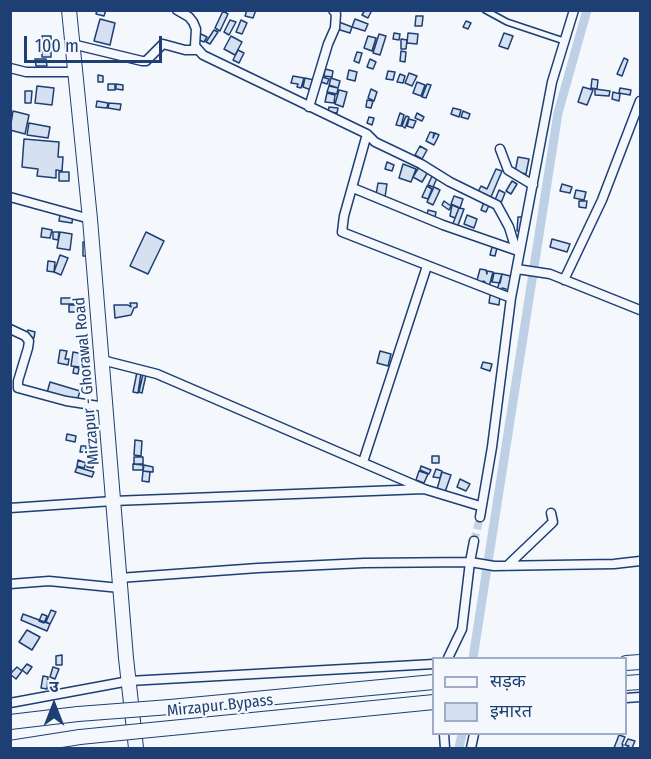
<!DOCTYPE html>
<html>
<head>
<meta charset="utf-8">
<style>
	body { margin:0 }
	#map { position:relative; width:651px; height:759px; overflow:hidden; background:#f4f7fb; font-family:"Fira Sans Condensed","Noto Sans Devanagari",sans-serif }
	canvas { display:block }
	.frame { position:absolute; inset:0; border:12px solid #1d3f73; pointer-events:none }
	.legend { position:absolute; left:432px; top:657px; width:195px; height:78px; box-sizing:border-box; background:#f4f7fb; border:2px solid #9eadc5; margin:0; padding:8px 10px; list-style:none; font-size:18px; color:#1d3f73 }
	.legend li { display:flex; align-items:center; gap:12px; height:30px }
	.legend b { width:30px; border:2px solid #9eadc5 }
	.north { position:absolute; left:24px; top:675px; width:60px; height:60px; -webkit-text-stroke:4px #f4f7fb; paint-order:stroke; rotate:0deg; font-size:16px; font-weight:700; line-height:24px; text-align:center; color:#1d3f73 }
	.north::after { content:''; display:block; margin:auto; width:21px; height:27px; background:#1d3f73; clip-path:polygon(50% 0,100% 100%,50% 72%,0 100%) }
	.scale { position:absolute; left:24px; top:36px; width:138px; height:27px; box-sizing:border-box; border:3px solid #1d3f73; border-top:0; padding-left:8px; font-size:18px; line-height:21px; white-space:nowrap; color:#1d3f73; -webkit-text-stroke:4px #f4f7fb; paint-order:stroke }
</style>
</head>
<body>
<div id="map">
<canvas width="651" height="759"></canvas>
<div class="frame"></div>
<ul class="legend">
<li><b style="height:8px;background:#f4f7fb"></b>सड़क</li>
<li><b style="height:16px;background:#d5e0f0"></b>इमारत</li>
</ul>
<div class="north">उ</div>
<div class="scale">100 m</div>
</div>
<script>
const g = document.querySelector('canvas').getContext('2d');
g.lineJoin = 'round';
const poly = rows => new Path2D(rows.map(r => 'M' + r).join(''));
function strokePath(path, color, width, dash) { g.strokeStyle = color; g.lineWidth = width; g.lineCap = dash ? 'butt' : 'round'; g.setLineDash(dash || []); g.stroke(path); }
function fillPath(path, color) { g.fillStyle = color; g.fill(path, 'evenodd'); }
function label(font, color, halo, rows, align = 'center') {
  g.font = font + ' "Fira Sans Condensed",sans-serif'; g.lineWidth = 4.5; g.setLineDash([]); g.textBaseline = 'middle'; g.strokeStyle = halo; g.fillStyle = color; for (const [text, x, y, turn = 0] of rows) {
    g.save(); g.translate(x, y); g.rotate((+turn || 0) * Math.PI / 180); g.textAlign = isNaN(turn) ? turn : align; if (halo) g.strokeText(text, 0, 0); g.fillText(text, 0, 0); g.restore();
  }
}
strokePath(poly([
	[473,658,558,113,587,10],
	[459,748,462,734]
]), '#bed0e5', 9);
const building = poly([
	[97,10,106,10,104,16,96,14,97,10],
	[247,10,256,10,253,18,245,16,247,10],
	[365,10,372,10,368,18,362,15,365,10],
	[223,11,228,14,220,31,215,28,223,11],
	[416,16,423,16,422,26,415,26,416,16],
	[100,19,115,23,110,45,94,41,100,19],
	[355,19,368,24,365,31,352,27,355,19],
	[230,20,236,22,229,35,224,32,230,20],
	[241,20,247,23,242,34,236,32,241,20],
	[466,21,471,23,468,29,463,27,466,21],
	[339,22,352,27,350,33,337,29,339,22],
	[214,30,218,32,210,44,206,42,214,30],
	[199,33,207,37,204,42,197,39,199,33],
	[394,33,400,34,399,40,393,39,394,33],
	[408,33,418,34,417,44,407,43,408,33],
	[504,33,513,36,508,49,499,46,504,33],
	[379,34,386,36,380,55,373,53,379,34],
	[42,36,51,36,51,57,42,57,42,36],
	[231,36,242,42,235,55,224,49,231,36],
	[368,36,376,38,372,51,364,48,368,36],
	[401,39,407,40,406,49,401,49,401,39],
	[238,50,244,53,239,63,233,60,238,50],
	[401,51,406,52,405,62,400,61,401,51],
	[357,52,362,53,359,63,354,61,357,52],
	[624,58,628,60,622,76,617,74,624,58],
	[35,59,46,59,47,66,36,66,35,59],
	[370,59,376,62,373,69,367,67,370,59],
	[325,69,333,71,332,77,324,76,325,69],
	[349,70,357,72,355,81,347,79,349,70],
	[388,71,395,72,393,80,386,79,388,71],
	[409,73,417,76,412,86,405,83,409,73],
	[400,74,405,76,403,83,397,82,400,74],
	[98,75,103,76,103,82,98,82,98,75],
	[293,76,304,78,301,88,297,87,298,84,291,83,293,76],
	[319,76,329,79,327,84,318,81,319,76],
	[305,78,314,80,311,90,303,87,305,78],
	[331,78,340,81,338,88,329,85,331,78],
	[592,79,598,80,597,89,591,88,592,79],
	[417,82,425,85,421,96,413,93,417,82],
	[108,84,115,84,115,90,108,90,108,84],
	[116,84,123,85,123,90,116,89,116,84],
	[427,84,431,85,426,98,422,97,427,84],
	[37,86,54,88,52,105,35,103,37,86],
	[329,86,338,88,337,94,327,92,329,86],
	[583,87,593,90,587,105,578,102,583,87],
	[620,88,631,90,630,95,619,93,620,88],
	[371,89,377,92,374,101,368,98,371,89],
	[595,89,610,91,609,96,595,95,595,89],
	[339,90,347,92,343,107,335,104,339,90],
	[25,91,32,91,31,103,25,103,25,91],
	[613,92,620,94,619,101,612,99,613,92],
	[327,93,335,95,334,103,325,102,327,93],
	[367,100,373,101,371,108,366,107,367,100],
	[97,101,108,103,107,108,96,107,97,101],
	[109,103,121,104,120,110,108,108,109,103],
	[329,107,338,108,337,113,328,112,329,107],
	[453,108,461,110,459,117,451,114,453,108],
	[13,111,29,115,25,134,10,130,13,111],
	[463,111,470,114,468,119,461,117,463,111],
	[400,113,404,115,401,126,396,125,400,113],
	[417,113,424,117,422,121,415,118,417,113],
	[406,116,409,117,405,128,402,126,406,116],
	[369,117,374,118,372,125,367,123,369,117],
	[409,119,416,121,413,128,407,126,409,119],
	[29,123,50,127,48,138,27,135,29,123],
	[430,132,434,133,433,138,435,133,439,135,434,145,426,141,430,132],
	[24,139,59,142,58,157,63,157,62,171,56,170,56,178,37,176,38,169,22,167,24,139],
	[420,146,427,150,422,159,415,155,420,146],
	[518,157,529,159,526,174,515,172,518,157],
	[387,162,394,165,392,171,385,169,387,162],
	[403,164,416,169,411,182,399,178,403,164],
	[419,167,428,172,422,182,413,177,419,167],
	[496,169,502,171,491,197,478,192,481,186,487,189,496,169],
	[59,172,69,172,69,181,59,181,59,172],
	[432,176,437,178,433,187,428,185,432,176],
	[512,181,517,184,511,194,506,191,512,181],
	[378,183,387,184,385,197,376,195,378,183],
	[562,184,572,187,570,193,560,191,562,184],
	[427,186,432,189,428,199,422,197,427,186],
	[434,187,440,190,433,205,427,202,434,187],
	[499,190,505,193,501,203,495,200,499,190],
	[576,190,586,192,584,200,574,198,576,190],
	[454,196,463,199,460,208,451,204,454,196],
	[444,201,451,206,449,210,442,205,444,201],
	[579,201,587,201,586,208,579,207,579,201],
	[484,202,490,203,486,212,481,210,484,202],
	[452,205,459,208,455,218,450,216,452,205],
	[459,208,464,209,457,228,452,226,459,208],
	[428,210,436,212,435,217,427,216,428,210],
	[60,214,73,216,72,223,59,221,60,214],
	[467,215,477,219,474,228,464,224,467,215],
	[518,217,524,217,524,231,517,231,518,217],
	[42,228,52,230,50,238,41,237,42,228],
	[53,232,59,232,58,240,53,239,53,232],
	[60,232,72,234,70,250,57,248,60,232],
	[146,232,164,241,148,274,130,266,146,232],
	[552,239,570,244,567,252,550,247,552,239],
	[83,242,87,242,87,256,83,256,83,242],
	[492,247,497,248,495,256,490,255,492,247],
	[60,255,68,258,61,275,54,272,60,255],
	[48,261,55,262,54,272,47,271,48,261],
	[480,269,486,270,487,274,487,271,493,272,489,287,484,286,485,282,483,281,482,286,476,284,480,269],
	[494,273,502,274,500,283,492,282,494,273],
	[502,274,514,277,510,293,505,292,506,289,502,288,502,291,497,290,502,274],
	[490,295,500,296,499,305,489,303,490,295],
	[61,298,77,298,77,304,61,304,61,298],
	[130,303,137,303,137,307,134,308,131,315,115,318,114,305,128,305,131,307,130,303],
	[69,305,79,305,79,312,69,312,69,305],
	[28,330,35,332,34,338,26,336,28,330],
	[60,350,67,351,65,359,69,359,68,365,58,363,60,350],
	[380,351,391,354,388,366,377,363,380,351],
	[73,352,83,354,80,367,71,366,73,352],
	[483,362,492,364,490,371,481,368,483,362],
	[74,367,79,368,78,374,73,373,74,367],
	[137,372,141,373,138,393,133,392,137,372],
	[143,374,146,375,142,393,139,392,143,374],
	[50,382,80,391,77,401,47,393,50,382],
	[67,434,76,436,75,442,66,440,67,434],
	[135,440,142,441,141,456,134,455,135,440],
	[81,446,86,446,86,452,80,452,81,446],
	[87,455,94,455,93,468,87,467,87,455],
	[432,456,439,456,439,463,432,463,432,456],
	[134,457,143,457,143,464,134,464,134,457],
	[78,460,86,463,84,468,77,466,78,460],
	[133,464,143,465,143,470,133,470,133,464],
	[144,465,153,467,153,472,143,471,144,465],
	[421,466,431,470,429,474,420,470,421,466],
	[77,467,94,472,92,477,75,472,77,467],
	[436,469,442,471,440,478,433,477,436,469],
	[143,471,150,472,149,482,142,481,143,471],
	[419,471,428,474,424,483,416,480,419,471],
	[442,472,451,475,445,492,437,489,442,472],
	[460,479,470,484,466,491,457,487,460,479],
	[51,610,56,612,50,624,46,622,51,610],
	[23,614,50,624,47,631,21,620,23,614],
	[42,614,47,616,44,623,39,621,42,614],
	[27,630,40,637,32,650,19,642,27,630],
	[62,655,62,665,56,665,56,656,62,655],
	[27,664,32,667,27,674,22,670,27,664],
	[17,667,22,671,16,679,10,674,17,667],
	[53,667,59,669,55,679,50,677,53,667],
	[43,676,48,677,47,689,41,688,43,676],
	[619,735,625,737,622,744,623,745,622,748,614,748,619,735],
	[628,739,635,741,632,748,626,748,629,746,625,745,628,739]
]);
fillPath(building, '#d5e0f0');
strokePath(building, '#1d3f73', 1.5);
strokePath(poly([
	[474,541,480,517]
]), '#c9d2e0', 8, [8, 4]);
const service = poly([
	[485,10,507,22,564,41]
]);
const minor = poly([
	[177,10,189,17,193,22,196,29,195,46,203,55,367,134,375,142,421,164,450,182,497,205,509,227,516,250],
	[72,44,142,61,146,61,163,44,185,50,198,50],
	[10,68,26,72,74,72],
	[309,107,328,44,335,28,336,14,333,10],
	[367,134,344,216,342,232,511,298],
	[500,149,508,170,533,185],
	[353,188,443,225,518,251],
	[10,197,90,219],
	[517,269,550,274,640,310],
	[564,280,602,200,640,101],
	[10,329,25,336,29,341,28,348,18,381,18,388,66,401,105,407],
	[102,360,157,374,424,489,480,506],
	[363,462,427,266],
	[10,508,113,501,424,489],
	[480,517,492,447,511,298,552,82,574,10],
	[507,566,553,522,551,513],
	[119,578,258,568,364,563,470,562,494,566,614,564,640,561],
	[10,584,49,581,120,588],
	[448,658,462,629,470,562,474,541],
	[626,698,640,697],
	[10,703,129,681,434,664],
	[444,734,445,748],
	[471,748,474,734]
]);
const primary = poly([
	[69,10,90,219,126,658,136,748]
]);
const trunk = poly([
	[626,663,640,662],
	[626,683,640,682],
	[170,707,434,682],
	[10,722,78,714],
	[171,728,434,702],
	[10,748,80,737]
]);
strokePath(service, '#1d3f73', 8);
strokePath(minor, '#1d3f73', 11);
strokePath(primary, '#1d3f73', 16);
strokePath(trunk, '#1d3f73', 16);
strokePath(service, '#f4f7fb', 4.5);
strokePath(minor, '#f4f7fb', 8);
strokePath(primary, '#f4f7fb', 14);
strokePath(trunk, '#f4f7fb', 14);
const trunkBridge = poly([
	[78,714,170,707],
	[80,737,171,728]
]);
strokePath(trunkBridge, '#1d3f73', 16, []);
strokePath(trunkBridge, '#f4f7fb', 14);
label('16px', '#1d3f73', '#f4f7fb', [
	["Mirzapur - Ghorawal Road",87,381,-95],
	["Mirzapur Bypass",220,706,-6]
]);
</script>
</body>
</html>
